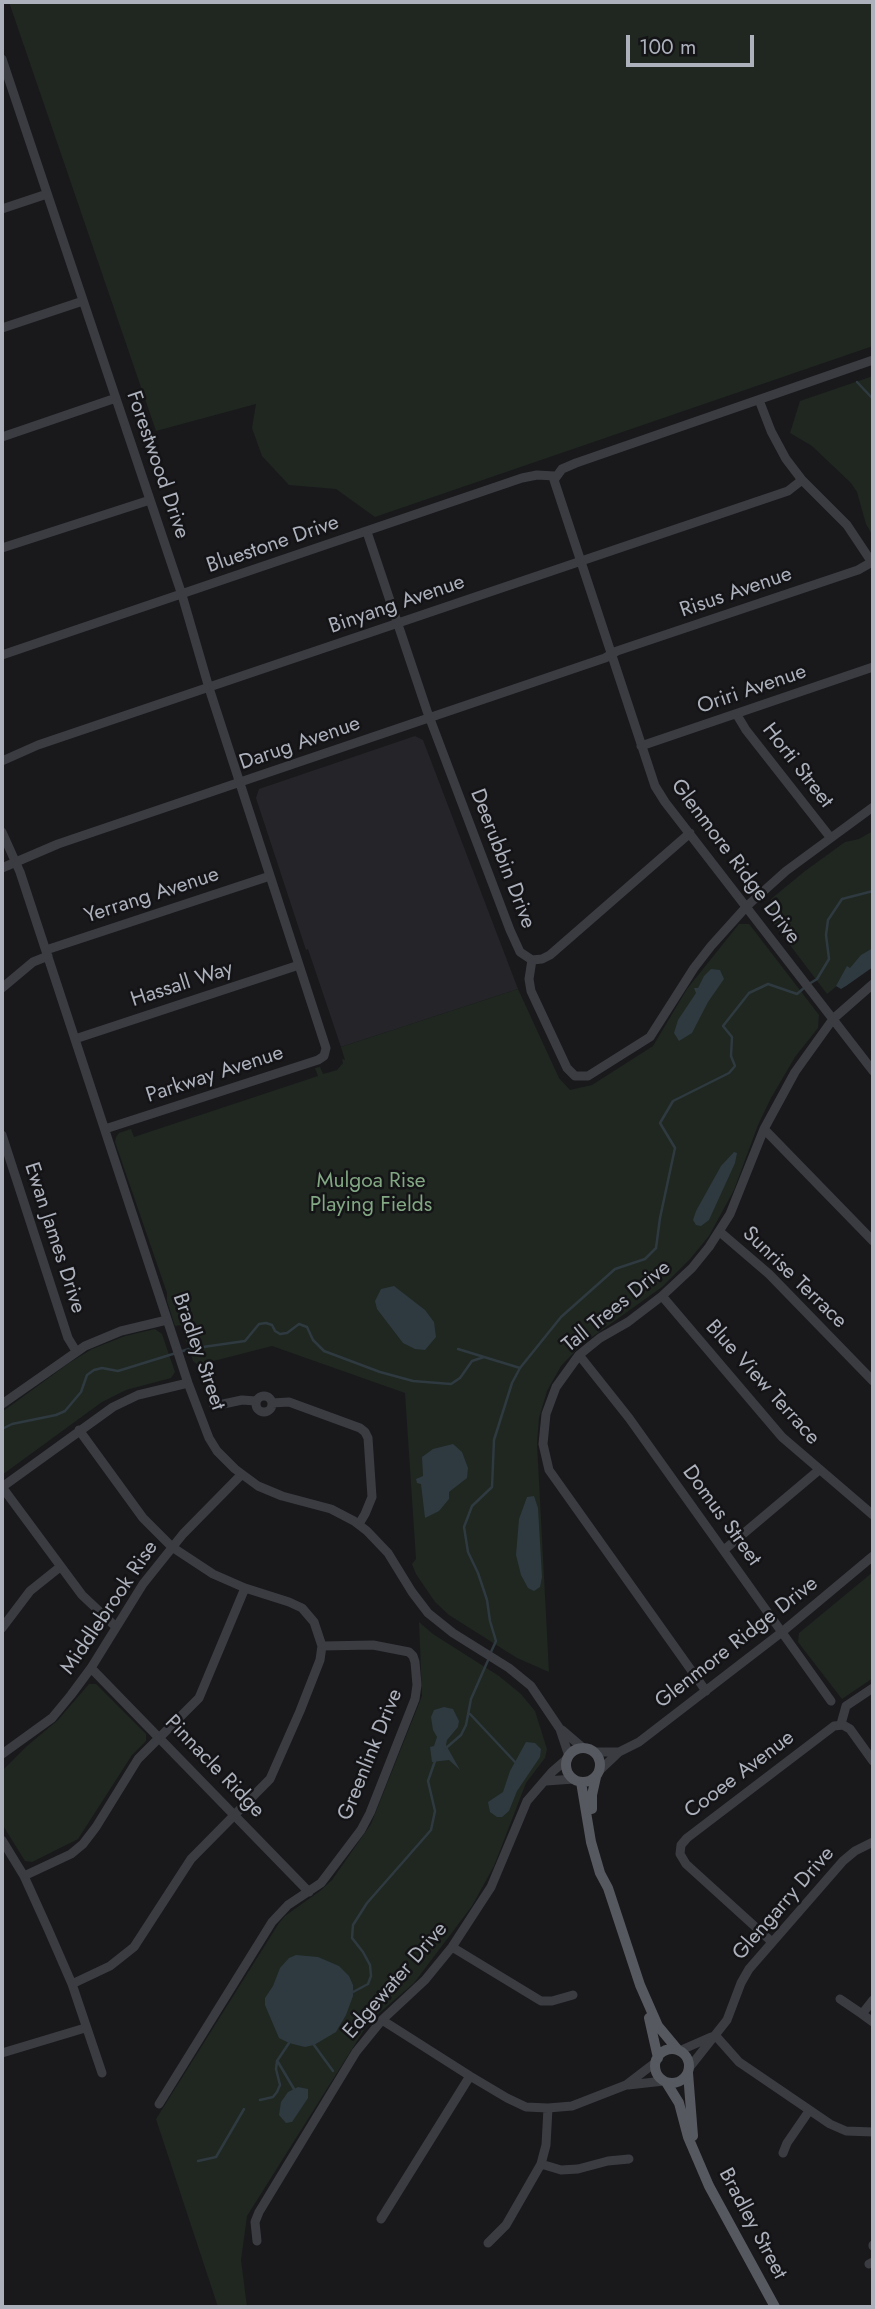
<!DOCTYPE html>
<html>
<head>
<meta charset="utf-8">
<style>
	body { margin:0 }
	#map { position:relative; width:875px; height:2309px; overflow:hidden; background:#19191c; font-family:Jost,sans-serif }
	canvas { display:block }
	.frame { position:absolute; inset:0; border:4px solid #acb1bc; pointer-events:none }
	.scale { position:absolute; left:626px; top:35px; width:128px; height:32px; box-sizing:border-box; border:4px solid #acb1bc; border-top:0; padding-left:9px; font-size:21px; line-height:24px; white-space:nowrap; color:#acb1bc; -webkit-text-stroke:5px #141417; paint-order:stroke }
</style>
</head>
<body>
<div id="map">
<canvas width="875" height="2309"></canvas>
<div class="frame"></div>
<div class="scale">100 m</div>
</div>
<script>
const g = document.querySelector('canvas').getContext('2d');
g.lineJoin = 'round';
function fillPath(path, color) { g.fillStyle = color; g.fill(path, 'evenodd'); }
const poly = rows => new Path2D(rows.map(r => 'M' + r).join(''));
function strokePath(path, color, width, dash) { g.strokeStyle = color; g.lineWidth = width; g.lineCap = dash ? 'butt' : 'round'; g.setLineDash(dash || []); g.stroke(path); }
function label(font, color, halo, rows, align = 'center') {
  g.font = font + ' Jost,sans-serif'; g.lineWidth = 5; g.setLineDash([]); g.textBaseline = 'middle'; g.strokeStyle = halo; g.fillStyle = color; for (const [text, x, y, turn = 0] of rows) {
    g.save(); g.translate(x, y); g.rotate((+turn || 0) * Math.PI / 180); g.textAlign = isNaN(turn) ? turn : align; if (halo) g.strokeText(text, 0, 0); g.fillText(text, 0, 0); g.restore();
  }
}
fillPath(poly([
	[415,736,423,740,518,989,341,1047,308,949,306,950,256,798,259,789]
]), '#252529');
fillPath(poly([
	[9,2,873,2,873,346,375,517,336,489,289,485,262,456,252,428,256,404,156,431],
	[873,376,873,536,866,524,857,492,851,483,812,446,790,433,800,401],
	[873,831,873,957,827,994,771,920,771,899,805,871,845,842,859,839],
	[739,924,749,924,753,929,819,1015,818,1028,795,1057,771,1098,758,1125,734,1190,709,1236,690,1259,662,1287,581,1345,561,1366,547,1391,539,1418,537,1443,549,1672,517,1658,449,1615,435,1602,416,1574,412,1564,416,1559,405,1393,272,1346,198,1365,193,1361,181,1325,175,1326,167,1301,167,1293,115,1142,116,1137,119,1133,131,1129,134,1137,312,1078,318,1076,315,1068,320,1067,323,1074,337,1070,343,1063,342,1059,345,1060,341,1047,518,989,559,1078,570,1090,592,1085,653,1046,687,989],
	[155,1329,162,1334,175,1372,171,1378,126,1390,102,1402,2,1475,2,1412,69,1363,92,1349,125,1336],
	[873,1572,873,1678,842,1699,798,1642,799,1633],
	[419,1622,433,1634,499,1676,521,1694,535,1711,547,1749,545,1758,526,1783,494,1866,472,1906,414,1983,377,2015,364,2030,247,2216,241,2260,247,2307,218,2307,156,2119,279,1923,285,1916,320,1891,332,1880,371,1824,422,1696],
	[89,1684,96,1684,146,1734,146,1741,132,1755,78,1839,32,1862,25,1861,2,1824,2,1771,27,1746,58,1720]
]), '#1f2720');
fillPath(poly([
	[873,948,873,967,846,986,841,989,836,986,847,966,850,968,861,955],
	[711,969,720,970,724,979,708,1002,692,1033,679,1041,674,1033,678,1020,696,993,694,988,698,988,704,976],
	[734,1152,737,1153,735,1163,709,1220,701,1226,696,1225,693,1220,696,1211,721,1166],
	[394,1286,425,1310,434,1322,436,1337,425,1350,415,1349,403,1343,377,1309,375,1301,381,1289],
	[453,1444,462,1452,468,1468,467,1478,449,1492,449,1499,439,1511,425,1518,421,1484,417,1483,416,1479,423,1476,422,1457,433,1449],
	[534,1496,538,1508,542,1577,540,1587,534,1591,528,1588,521,1575,516,1555,519,1519,527,1497],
	[444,1707,453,1709,459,1721,458,1727,447,1740,446,1745,460,1770,449,1760,432,1762,430,1747,434,1746,437,1737,433,1730,431,1717,434,1710],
	[526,1742,535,1743,541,1749,540,1757,517,1791,509,1811,502,1817,497,1817,490,1812,488,1802,503,1792,510,1771],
	[296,1955,318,1957,339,1966,349,1976,353,1985,353,1996,346,2015,336,2032,314,2045,305,2047,289,2043,279,2038,265,2005,265,1998,273,1986,280,1968,289,1958],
	[298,2087,308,2089,308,2098,292,2122,286,2123,279,2115,281,2102,288,2092]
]), '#2f3940');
strokePath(poly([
	[857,382,873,399],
	[809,984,817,979,829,959,826,935,828,920,842,899,873,891],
	[458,1349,520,1368],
	[2,1429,12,1424,56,1415,65,1411,81,1392,87,1375,94,1370,102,1368,118,1371,189,1349,245,1341,259,1324,266,1323,272,1325,275,1331,280,1334,287,1333,299,1324,307,1327,313,1340,324,1351,380,1372,413,1381,451,1384,460,1378,472,1361,484,1357],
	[491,1652,496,1641,490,1621,487,1600,478,1573,468,1552,464,1527,472,1506,492,1487,494,1440,512,1383,520,1368,561,1317,615,1269,645,1259,656,1248,660,1218,675,1148,660,1123,673,1101,729,1073,735,1066,731,1056,732,1037,723,1026,749,993,768,984,797,994,804,988],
	[470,1714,515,1762],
	[446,1748,461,1735,466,1725,471,1699,489,1658],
	[353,1992,368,1984,371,1976,370,1965,363,1952,352,1938,353,1925,367,1903,431,1830,435,1811,428,1781,435,1761],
	[314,2045,333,2071],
	[278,2062,294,2089],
	[260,2100,273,2097,277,2092,280,2085,276,2069,277,2061,289,2043],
	[198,2161,216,2157,244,2109]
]), '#2f3940', 2.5);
strokePath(poly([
	[2,59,182,595,209,688,326,1048,324,1056,318,1060,105,1129],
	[2,209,47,194],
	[2,328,83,301],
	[873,360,576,463,562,469,554,480,655,786,665,802,873,1071],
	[759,400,771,431,786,459,802,480,847,525,873,564],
	[2,437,116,398],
	[367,532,427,711,510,930,520,952,532,960],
	[2,548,150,500],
	[2,655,522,478,537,475,555,476],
	[737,715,746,730,830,837],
	[641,746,873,667],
	[2,761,38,745,788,491,802,480],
	[2,832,20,872,188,1383,209,1438,217,1451,235,1469,258,1486,282,1496,331,1509,354,1521,367,1531,388,1553,412,1592,428,1613,453,1633,509,1668,531,1686,560,1729,569,1756],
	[2,868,58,844,605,658,617,651,858,570,872,562],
	[46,950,270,876],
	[532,960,529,979,531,991,567,1068,575,1076,588,1076,650,1037,694,968,711,946,747,906,786,871,873,807],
	[532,960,542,959,550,955,690,833],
	[2,988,33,962,48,956],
	[75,1039,299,965],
	[764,1129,873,1241],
	[2,1135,68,1338,76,1351],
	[720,1232,769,1274,873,1381],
	[662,1296,782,1437,873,1515],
	[579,1355,629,1418,831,1701],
	'256 1404a8 8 0 1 1 16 0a8 8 0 1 1-16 0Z',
	[272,1403,289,1402,360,1428,365,1432,368,1438,372,1497,365,1514,359,1524],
	[2,1404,85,1346,121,1331,167,1320],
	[214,1406,242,1400,256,1401],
	[724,1550,819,1470],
	[116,1627,82,1595,2,1487,113,1407,138,1395,188,1383],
	[2,1628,30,1591,60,1567],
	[91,1668,309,1892],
	[706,1691,549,1470,543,1444,546,1414,556,1387,579,1355,600,1338,628,1322,662,1296,692,1268,709,1247,730,1214,764,1129,795,1072,833,1019,873,984],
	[841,1724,846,1706,873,1688],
	[562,1730,583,1748],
	[594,1752,619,1752,639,1742,782,1632,873,1556],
	[2,1754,52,1718,71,1695,91,1668,143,1584,183,1534,241,1475],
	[600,1770,619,1752],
	[546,1781,574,1779],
	[2,1840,24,1876,48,1929,72,1984,102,2073],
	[24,1876,71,1854,83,1844,96,1827,138,1759,199,1698,245,1588],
	[772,1942,686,1864,680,1854,681,1845,687,1838,834,1726,843,1725,850,1729,873,1761],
	[452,1947,541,2001,552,2001,573,1995],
	[72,1984,110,1966,134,1947,191,1859,270,1779,300,1711,320,1660,322,1646,314,1622,302,1608,289,1602,245,1588,213,1574,172,1547,143,1518,79,1430],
	[840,1999,862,2014],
	[873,2000,862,2014,873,2022],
	[382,2020,470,2076,507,2098,526,2107,548,2108,572,2106,626,2085,656,2062],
	[715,2035,739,2062,830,2124,846,2131,873,2132],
	[679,2051,711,2037],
	[2,2053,85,2028],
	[689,2068,727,2020,741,1983,749,1969,843,1861,855,1851,873,1842],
	[628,2085,664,2081],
	[159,2104,272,1922,288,1905,321,1883,361,1830,370,1813,415,1699,417,1685,415,1662,413,1656,409,1652,373,1645,322,1646],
	[783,2153,787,2143,809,2111],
	[541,2164,561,2170,578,2169,608,2161,629,2159],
	[381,2219,470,2076],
	[257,2241,255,2222,259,2212,356,2052,382,2020,425,1980,452,1947,491,1887,527,1801,552,1772,567,1759],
	[488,2243,506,2225,541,2164,546,2145,548,2108],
	[873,2245,873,2246],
	[869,2264,873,2262]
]), '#3a3c41', 9);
strokePath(poly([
	'566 1765a17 17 0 1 1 34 0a17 17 0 1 1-34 0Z',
	[581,1782,591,1842,600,1873,608,1888,640,1985,658,2026,678,2050],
	[592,1809,592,1795,596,1777],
	[649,2018,658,2058],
	'655 2066a17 17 0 1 1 34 0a17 17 0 1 1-34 0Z',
	[688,2073,693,2136],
	[666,2082,679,2103,688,2137,709,2186,775,2307]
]), '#565960', 10);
label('21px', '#acb1bc', '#141417', [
	["Forestwood Drive",157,465,71],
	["Bluestone Drive",273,545,-19],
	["Risus Avenue",736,593,-19],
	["Binyang Avenue",397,605,-19],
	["Oriri Avenue",752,690,-19],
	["Darug Avenue",300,744,-19],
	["Horti Street",797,766,52],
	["Deerubbin Drive",502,859,69],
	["Glenmore Ridge Drive",735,862,53],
	["Yerrang Avenue",152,896,-18],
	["Hassall Way",182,985,-18],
	["Parkway Avenue",215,1075,-18],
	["Ewan James Drive",54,1238,72],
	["Sunrise Terrace",794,1278,44],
	["Tall Trees Drive",617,1307,-39],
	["Bradley Street",198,1352,71],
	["Blue View Terrace",762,1383,48],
	["Domus Street",721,1516,54],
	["Middlebrook Rise",110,1608,-56],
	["Glenmore Ridge Drive",737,1643,-38],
	["Greenlink Drive",371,1755,-68],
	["Pinnacle Ridge",214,1767,46],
	["Cooee Avenue",740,1775,-37],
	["Glengarry Drive",784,1904,-49],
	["Edgewater Drive",396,1981,-49],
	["Bradley Street",752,2224,62]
]);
label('21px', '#82a783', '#141417', [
	["Mulgoa Rise",371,1182],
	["Playing Fields",371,1206]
]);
</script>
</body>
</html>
